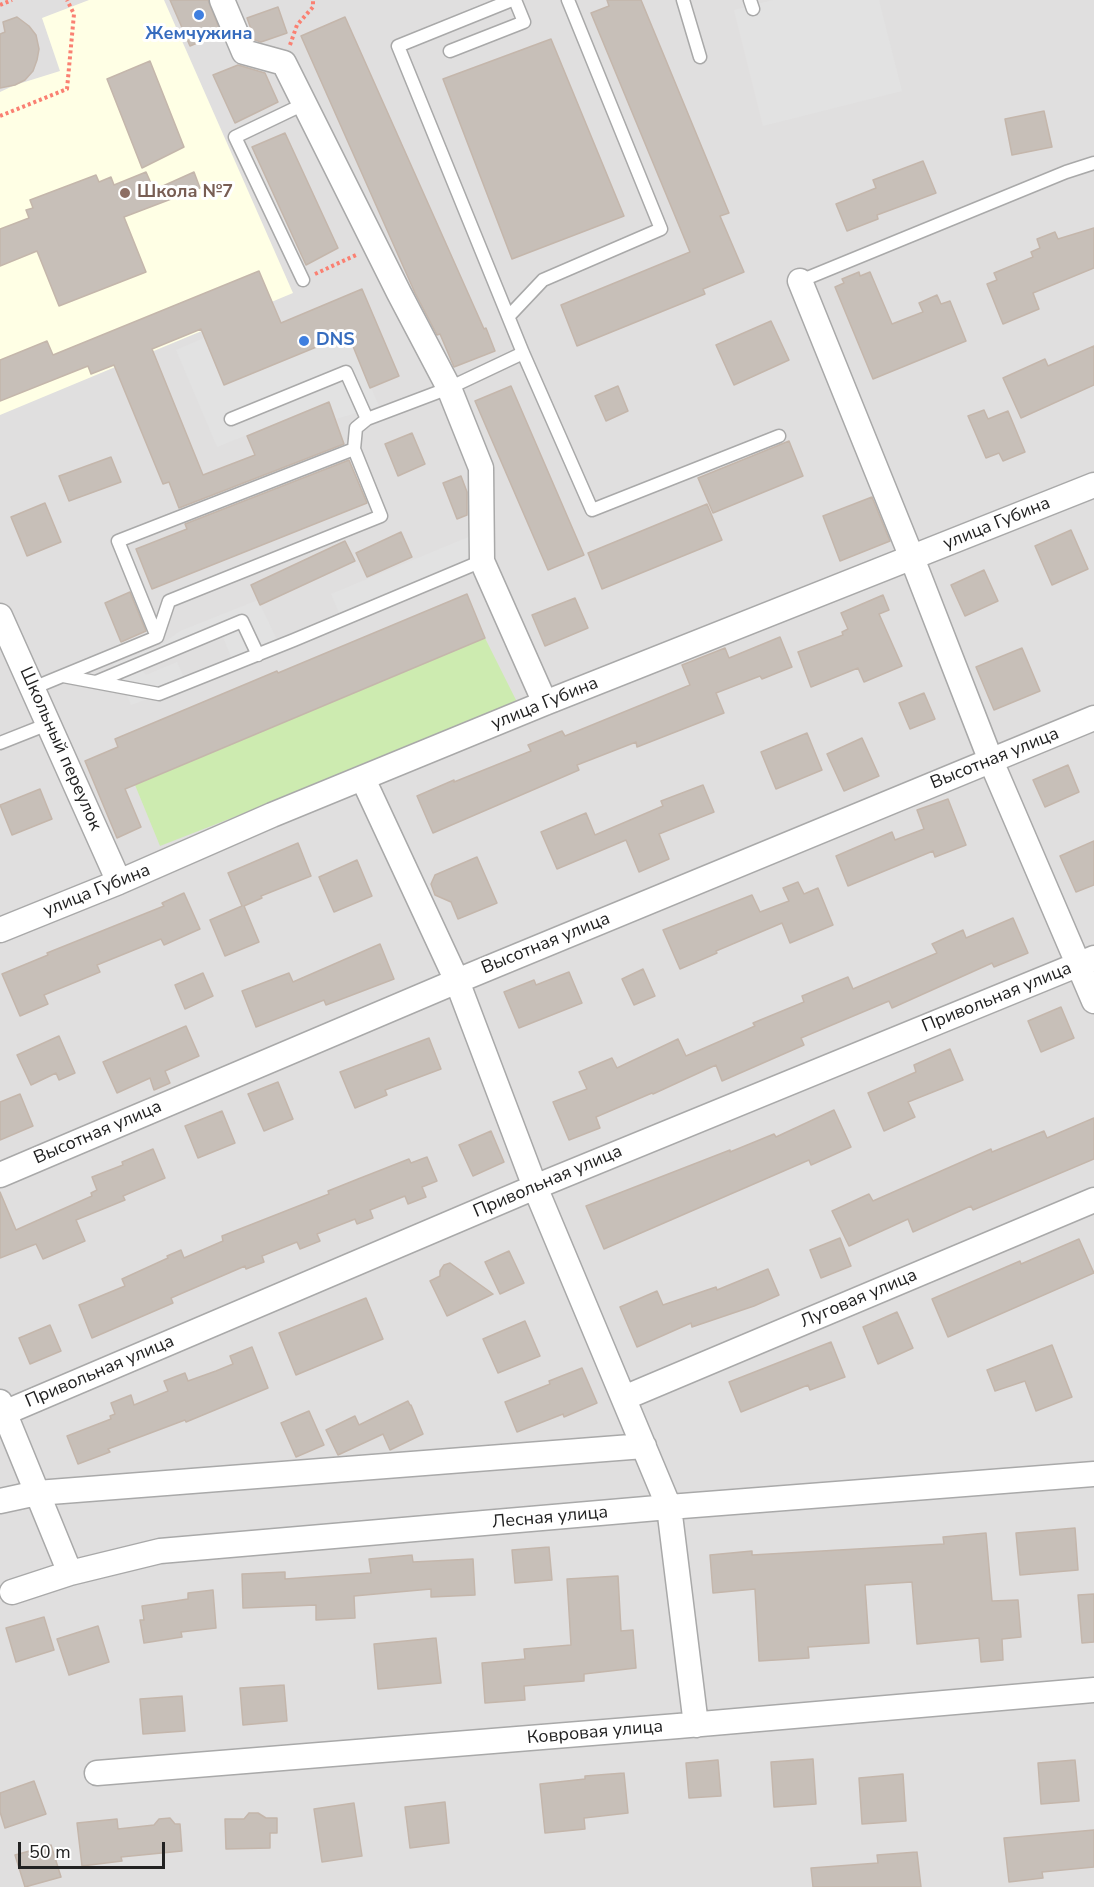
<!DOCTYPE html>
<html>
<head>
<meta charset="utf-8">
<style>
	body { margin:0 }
	#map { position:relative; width:1094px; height:1887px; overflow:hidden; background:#f2efe9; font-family:"Nunito Sans",sans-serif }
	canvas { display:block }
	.scale { position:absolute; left:18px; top:1842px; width:147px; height:27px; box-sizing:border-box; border:3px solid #222; border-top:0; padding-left:8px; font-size:18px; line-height:21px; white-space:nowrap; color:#222; -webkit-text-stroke:4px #fff; paint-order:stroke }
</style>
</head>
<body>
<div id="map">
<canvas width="1094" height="1887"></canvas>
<div class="scale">50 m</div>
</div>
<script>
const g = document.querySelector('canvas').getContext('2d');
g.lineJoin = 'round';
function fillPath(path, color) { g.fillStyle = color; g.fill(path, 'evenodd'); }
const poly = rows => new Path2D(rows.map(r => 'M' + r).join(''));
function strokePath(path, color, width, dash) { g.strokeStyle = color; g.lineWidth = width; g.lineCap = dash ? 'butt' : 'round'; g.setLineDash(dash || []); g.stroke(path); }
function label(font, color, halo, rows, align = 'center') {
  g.font = font + ' "Nunito Sans",sans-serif'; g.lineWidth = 6; g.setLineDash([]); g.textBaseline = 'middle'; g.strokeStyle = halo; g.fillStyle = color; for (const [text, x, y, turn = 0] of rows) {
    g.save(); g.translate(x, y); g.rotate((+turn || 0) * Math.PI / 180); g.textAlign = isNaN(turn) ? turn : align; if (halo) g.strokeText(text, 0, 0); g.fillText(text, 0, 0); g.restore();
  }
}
fillPath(poly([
	[0,0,1094,0,1094,1887,0,1887]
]), '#e0dfdf');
fillPath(poly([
	[89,0,164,0,293,293,0,415,0,92,15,85,60,71,42,18]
]), '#ffffe5');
fillPath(poly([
	[485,638,519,706,160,846,135,785]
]), '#cdebb0');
fillPath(poly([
	[773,0,879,0,902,91,763,126,734,10],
	[348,334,379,406,336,419,329,402,217,447,176,350,204,338,225,385],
	[473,535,482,561,342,620,331,594],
	[258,600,280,646,234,665,223,637,141,668,146,675,177,662,187,684,131,705,113,664,159,646,180,631]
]), '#e2e2e2');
const building = poly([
	[170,0,208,0,221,33,190,46,170,0],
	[607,0,641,0,729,213,720,216,744,272,703,289,705,294,577,346,561,305,690,252,591,13,609,6,607,0],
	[278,7,287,33,261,42,255,40,247,18,278,7],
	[17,17,29,26,36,35,39,49,37,60,33,71,25,80,15,85,0,88,0,34,5,32,3,22,17,17],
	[345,17,484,329,486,328,495,351,454,367,440,334,437,335,415,293,301,36,345,17],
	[551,39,624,216,512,259,443,79,551,39],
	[150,61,184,147,142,168,107,79,150,61],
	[238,65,265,73,278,102,235,123,213,75,238,65],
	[1044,111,1052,147,1012,155,1005,119,1044,111],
	[285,133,338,248,306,265,252,147,285,133],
	[923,161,936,193,877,215,878,219,847,231,836,204,876,188,873,180,923,161],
	[146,172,154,190,194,172,200,188,124,217,146,272,59,306,37,251,0,266,0,229,29,218,26,210,33,208,30,200,96,175,99,182,111,177,114,185,146,172],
	[1094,228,1094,268,1033,293,1039,309,1003,324,987,284,997,280,994,273,1033,257,1031,252,1040,248,1037,239,1055,232,1058,239,1094,228],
	[259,271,281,323,362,289,399,376,370,388,348,334,224,385,201,329,152,349,203,475,255,455,247,436,329,402,344,444,179,508,169,482,163,484,114,365,91,374,88,366,0,401,0,360,47,341,53,355,259,271],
	[859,272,860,276,870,272,892,324,923,312,919,303,937,295,941,304,950,301,966,341,873,379,835,287,844,283,842,279,859,272],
	[771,321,789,360,734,385,716,345,771,321],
	[1094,346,1094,385,1021,418,1003,378,1045,359,1048,366,1094,346],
	[511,386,584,555,548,570,475,401,511,386],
	[618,386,628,411,606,421,595,396,618,386],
	[984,410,988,419,1008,411,1025,452,1003,461,999,453,986,458,968,416,984,410],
	[412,433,425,464,398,476,385,444,412,433],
	[789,441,803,476,713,513,698,478,789,441],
	[111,457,121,482,69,501,59,476,111,457],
	[349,460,367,503,152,589,136,549,187,529,185,524,349,460],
	[461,476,467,492,467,515,457,519,443,483,461,476],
	[872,497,890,541,840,561,823,516,872,497],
	[45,503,61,542,27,556,11,517,45,503],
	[707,504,722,540,602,589,588,553,707,504],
	[1071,530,1088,569,1052,585,1035,546,1071,530],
	[401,532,412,557,367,577,356,553,401,532],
	[345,541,355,561,260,605,251,585,345,541],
	[984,570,998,601,965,616,951,585,984,570],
	[130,592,146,631,121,642,105,603,130,592],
	[467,594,485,638,125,789,141,827,117,838,85,761,118,747,115,739,277,671,278,673,467,594],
	[883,595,889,610,879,614,902,666,864,682,858,668,811,687,798,652,843,635,842,632,848,629,841,613,883,595],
	[575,598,588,628,545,646,532,615,575,598],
	[780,637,792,667,762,679,760,676,716,693,724,713,637,747,636,742,577,765,579,770,433,833,417,796,454,780,454,782,531,751,528,745,562,731,565,736,690,685,682,665,725,648,729,658,780,637],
	[1022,648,1040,691,994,710,976,667,1022,648],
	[924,693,935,719,910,729,899,703,924,693],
	[807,733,822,770,776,789,761,752,807,733],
	[862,738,879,776,844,791,827,754,862,738],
	[1068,765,1079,792,1045,807,1033,780,1068,765],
	[703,785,714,812,659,834,669,859,639,872,626,840,557,869,541,832,586,813,595,835,663,806,661,801,703,785],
	[40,789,52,819,12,835,0,805,40,789],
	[948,799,966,845,935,857,933,851,848,886,836,856,892,832,895,840,924,829,917,810,948,799],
	[1094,841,1094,885,1076,892,1060,856,1094,841],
	[298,843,311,876,261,896,262,898,244,906,259,942,225,956,210,920,242,906,228,873,298,843],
	[477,857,497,903,458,919,451,902,435,895,431,884,435,875,477,857],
	[357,860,372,896,334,912,319,877,357,860],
	[798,882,804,894,818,888,833,925,790,943,782,923,716,951,717,953,680,969,663,930,752,895,760,912,789,901,783,888,798,882],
	[184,893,200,929,164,945,161,939,97,965,100,972,44,995,48,1004,20,1016,2,974,48,955,47,953,164,906,162,903,184,893],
	[1013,918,1028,953,994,967,992,963,892,1008,889,1001,801,1038,804,1045,722,1081,716,1065,653,1094,652,1093,596,1117,600,1128,569,1140,553,1102,587,1089,579,1072,612,1058,617,1068,678,1039,686,1056,755,1026,753,1023,804,1002,802,996,848,977,853,989,937,953,932,944,963,930,966,938,1013,918],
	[380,944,394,979,326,1005,324,1000,256,1027,242,991,289,973,293,982,380,944],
	[643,969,655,996,634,1005,622,979,643,969],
	[569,972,582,1003,519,1028,504,992,534,980,536,985,569,972],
	[203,973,213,996,185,1009,175,985,203,973],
	[1061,1007,1074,1038,1041,1052,1028,1021,1061,1007],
	[186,1026,199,1056,165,1071,170,1083,154,1090,150,1078,117,1093,103,1062,186,1026],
	[59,1036,75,1073,59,1080,56,1073,31,1085,17,1055,59,1036],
	[429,1038,441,1069,385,1090,387,1095,355,1108,340,1072,429,1038],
	[950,1049,963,1080,908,1102,915,1117,884,1131,868,1093,916,1072,914,1065,950,1049],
	[278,1082,293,1119,264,1131,248,1094,278,1082],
	[20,1094,33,1126,0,1140,0,1102,20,1094],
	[834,1110,851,1147,811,1165,809,1160,604,1249,586,1206,730,1150,730,1152,774,1134,776,1137,834,1110],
	[222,1111,235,1143,198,1158,185,1126,222,1111],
	[1094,1118,1094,1159,973,1210,971,1206,913,1232,908,1219,849,1246,832,1211,869,1194,873,1201,991,1149,992,1152,1044,1131,1047,1138,1094,1118],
	[491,1131,504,1162,473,1176,459,1145,491,1131],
	[153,1149,165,1178,123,1196,125,1200,76,1220,85,1241,43,1259,36,1244,0,1258,0,1192,16,1230,92,1196,91,1193,97,1190,92,1177,123,1165,122,1162,153,1149],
	[427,1157,437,1181,422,1187,426,1197,408,1204,405,1196,370,1210,373,1218,357,1224,355,1219,317,1234,320,1241,300,1249,297,1242,262,1256,264,1262,246,1269,245,1266,171,1298,173,1303,92,1338,79,1305,125,1286,122,1279,168,1258,167,1256,181,1250,184,1258,223,1241,222,1236,329,1194,328,1191,358,1179,409,1159,411,1163,427,1157],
	[840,1238,851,1266,821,1278,810,1250,840,1238],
	[1079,1239,1094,1273,948,1337,932,1299,1020,1261,1021,1264,1079,1239],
	[509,1251,524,1283,500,1294,485,1262,509,1251],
	[450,1263,493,1294,447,1316,430,1281,440,1276,440,1271,444,1265,450,1263],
	[768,1269,779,1295,754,1306,692,1327,691,1323,637,1347,620,1307,657,1291,663,1305,716,1287,717,1290,768,1269],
	[366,1298,383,1339,296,1375,279,1333,366,1298],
	[897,1312,913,1348,878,1364,863,1327,897,1312],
	[525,1321,540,1356,498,1373,483,1339,525,1321],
	[50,1325,61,1351,30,1364,19,1338,50,1325],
	[831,1342,845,1377,810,1390,808,1385,741,1412,729,1382,831,1342],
	[1052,1345,1072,1397,1036,1411,1025,1381,995,1391,987,1370,1052,1345],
	[252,1347,268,1388,186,1422,185,1420,108,1449,110,1452,78,1464,67,1436,111,1419,110,1416,115,1414,111,1403,131,1395,134,1405,168,1391,164,1381,185,1373,188,1381,216,1371,233,1364,230,1356,252,1347],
	[582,1368,597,1403,564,1417,563,1414,517,1432,505,1402,550,1384,549,1381,582,1368],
	[408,1401,410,1405,411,1405,423,1434,390,1450,383,1434,338,1455,326,1430,355,1416,359,1425,408,1401],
	[309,1411,324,1445,296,1457,281,1423,309,1411],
	[1075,1528,1078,1570,1020,1575,1016,1533,1075,1528],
	[986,1533,992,1601,1018,1600,1021,1637,1002,1639,1003,1660,981,1662,979,1638,917,1644,912,1582,865,1585,869,1643,808,1647,809,1658,759,1661,755,1589,713,1593,710,1555,752,1551,752,1555,944,1544,943,1537,986,1533],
	[549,1547,552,1580,515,1583,512,1550,549,1547],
	[412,1555,413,1562,473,1559,475,1595,431,1597,431,1589,354,1596,355,1618,316,1620,316,1605,243,1608,242,1574,285,1572,285,1579,371,1573,369,1559,412,1555],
	[618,1576,621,1631,633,1630,636,1668,584,1674,584,1681,524,1686,525,1700,485,1703,482,1663,525,1659,524,1649,571,1645,567,1579,618,1576],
	[213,1590,216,1628,181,1632,182,1637,144,1643,140,1620,144,1620,142,1606,188,1599,188,1593,213,1590],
	[1094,1594,1094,1642,1082,1643,1078,1595,1094,1594],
	[44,1617,54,1650,16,1662,6,1628,44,1617],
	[98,1626,109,1662,69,1675,57,1639,98,1626],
	[436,1638,441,1683,378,1689,374,1644,436,1638],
	[284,1685,287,1721,243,1725,240,1688,284,1685],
	[182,1696,185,1731,143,1734,140,1699,182,1696],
	[813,1759,816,1804,774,1807,771,1762,813,1759],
	[718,1760,721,1796,689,1798,686,1763,718,1760],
	[1075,1760,1079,1801,1041,1804,1038,1763,1075,1760],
	[624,1773,628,1813,584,1818,585,1829,545,1833,540,1784,585,1779,585,1776,624,1773],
	[903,1774,906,1821,862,1824,859,1778,903,1774],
	[34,1781,46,1814,5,1828,0,1812,0,1793,34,1781],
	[445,1802,449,1843,410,1848,405,1807,445,1802],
	[354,1803,362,1856,322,1862,314,1809,354,1803],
	[249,1813,258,1813,266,1818,277,1818,277,1833,270,1833,270,1848,226,1849,225,1819,244,1819,249,1813],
	[170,1818,175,1824,180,1824,182,1851,121,1857,122,1861,82,1866,77,1823,117,1819,118,1829,154,1825,159,1819,170,1818],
	[1094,1830,1094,1867,1042,1872,1043,1878,1009,1882,1004,1838,1094,1830],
	[51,1845,61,1877,25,1887,15,1855,51,1845],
	[917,1852,921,1887,813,1887,811,1868,878,1863,877,1855,917,1852]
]);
fillPath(building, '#c7bfb8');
strokePath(building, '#c4b6ab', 1.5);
const service = poly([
	[512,0,398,46,523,353,592,510,779,436],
	[683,0,700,57],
	[750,0,753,9],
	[450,51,524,22,515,0],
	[303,280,235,137,306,103],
	[800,281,1066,172,1094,163],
	[509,316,543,280,661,229,568,0],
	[231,419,346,372,367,419,449,388,523,353],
	[354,449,356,428,367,419],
	[63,676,159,694,294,640,482,561],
	[96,682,242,621,258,655],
	[33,688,157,637,169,601,381,516,354,449,118,541,157,637],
	[0,743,48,724]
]);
const minor = poly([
	[222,0,244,52,284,63,399,293,449,388,481,468,482,561,545,703],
	[800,281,912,558,991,761,1094,1001],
	[0,616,119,882],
	[363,779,457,981,535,1187,669,1507,696,1725],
	[0,930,119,882,272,815,545,703,1094,485],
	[0,1175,457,981,1094,718],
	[624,1398,1094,1200],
	[0,1402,70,1573],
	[4,1413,535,1187,1094,958],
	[0,1501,37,1493,644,1446],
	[12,1592,70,1573,160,1551,669,1507,1094,1474],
	[97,1773,678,1726,1094,1690]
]);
strokePath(service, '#a9a9a9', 15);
strokePath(minor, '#a9a9a9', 27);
strokePath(poly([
	[0,5,12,0],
	[290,45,297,25,313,7,313,0],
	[0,116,67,89,74,14,67,0],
	[315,274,356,255]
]), '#fa8072', 4, [3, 3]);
strokePath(service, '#fff', 12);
strokePath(minor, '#fff', 24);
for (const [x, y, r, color] of [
	[199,15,6,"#3f7fe0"],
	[125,193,6,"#8d6e63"],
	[304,341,6,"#3f7fe0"]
]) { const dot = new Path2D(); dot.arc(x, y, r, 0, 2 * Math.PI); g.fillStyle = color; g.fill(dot); strokePath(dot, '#fff', 2); }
label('bold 18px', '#366cbe', '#fff', [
	["Жемчужина",199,35],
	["DNS",316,341,"left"]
]);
label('bold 18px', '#785e54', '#fff', [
	["Школа №7",137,193]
], 'left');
label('18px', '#222', '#fff', [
	["улица Губина",997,524,-22],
	["улица Губина",545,704,-22],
	["Школьный переулок",60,749,66],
	["Высотная улица",995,759,-22],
	["улица Губина",97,891,-22],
	["Высотная улица",546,944,-22],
	["Привольная улица",997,998,-22],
	["Высотная улица",98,1133,-23],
	["Привольная улица",548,1182,-23],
	["Луговая улица",859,1299,-23],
	["Привольная улица",100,1372,-23],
	["Лесная улица",550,1518,-5],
	["Ковровая улица",595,1733,-5]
]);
</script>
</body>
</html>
